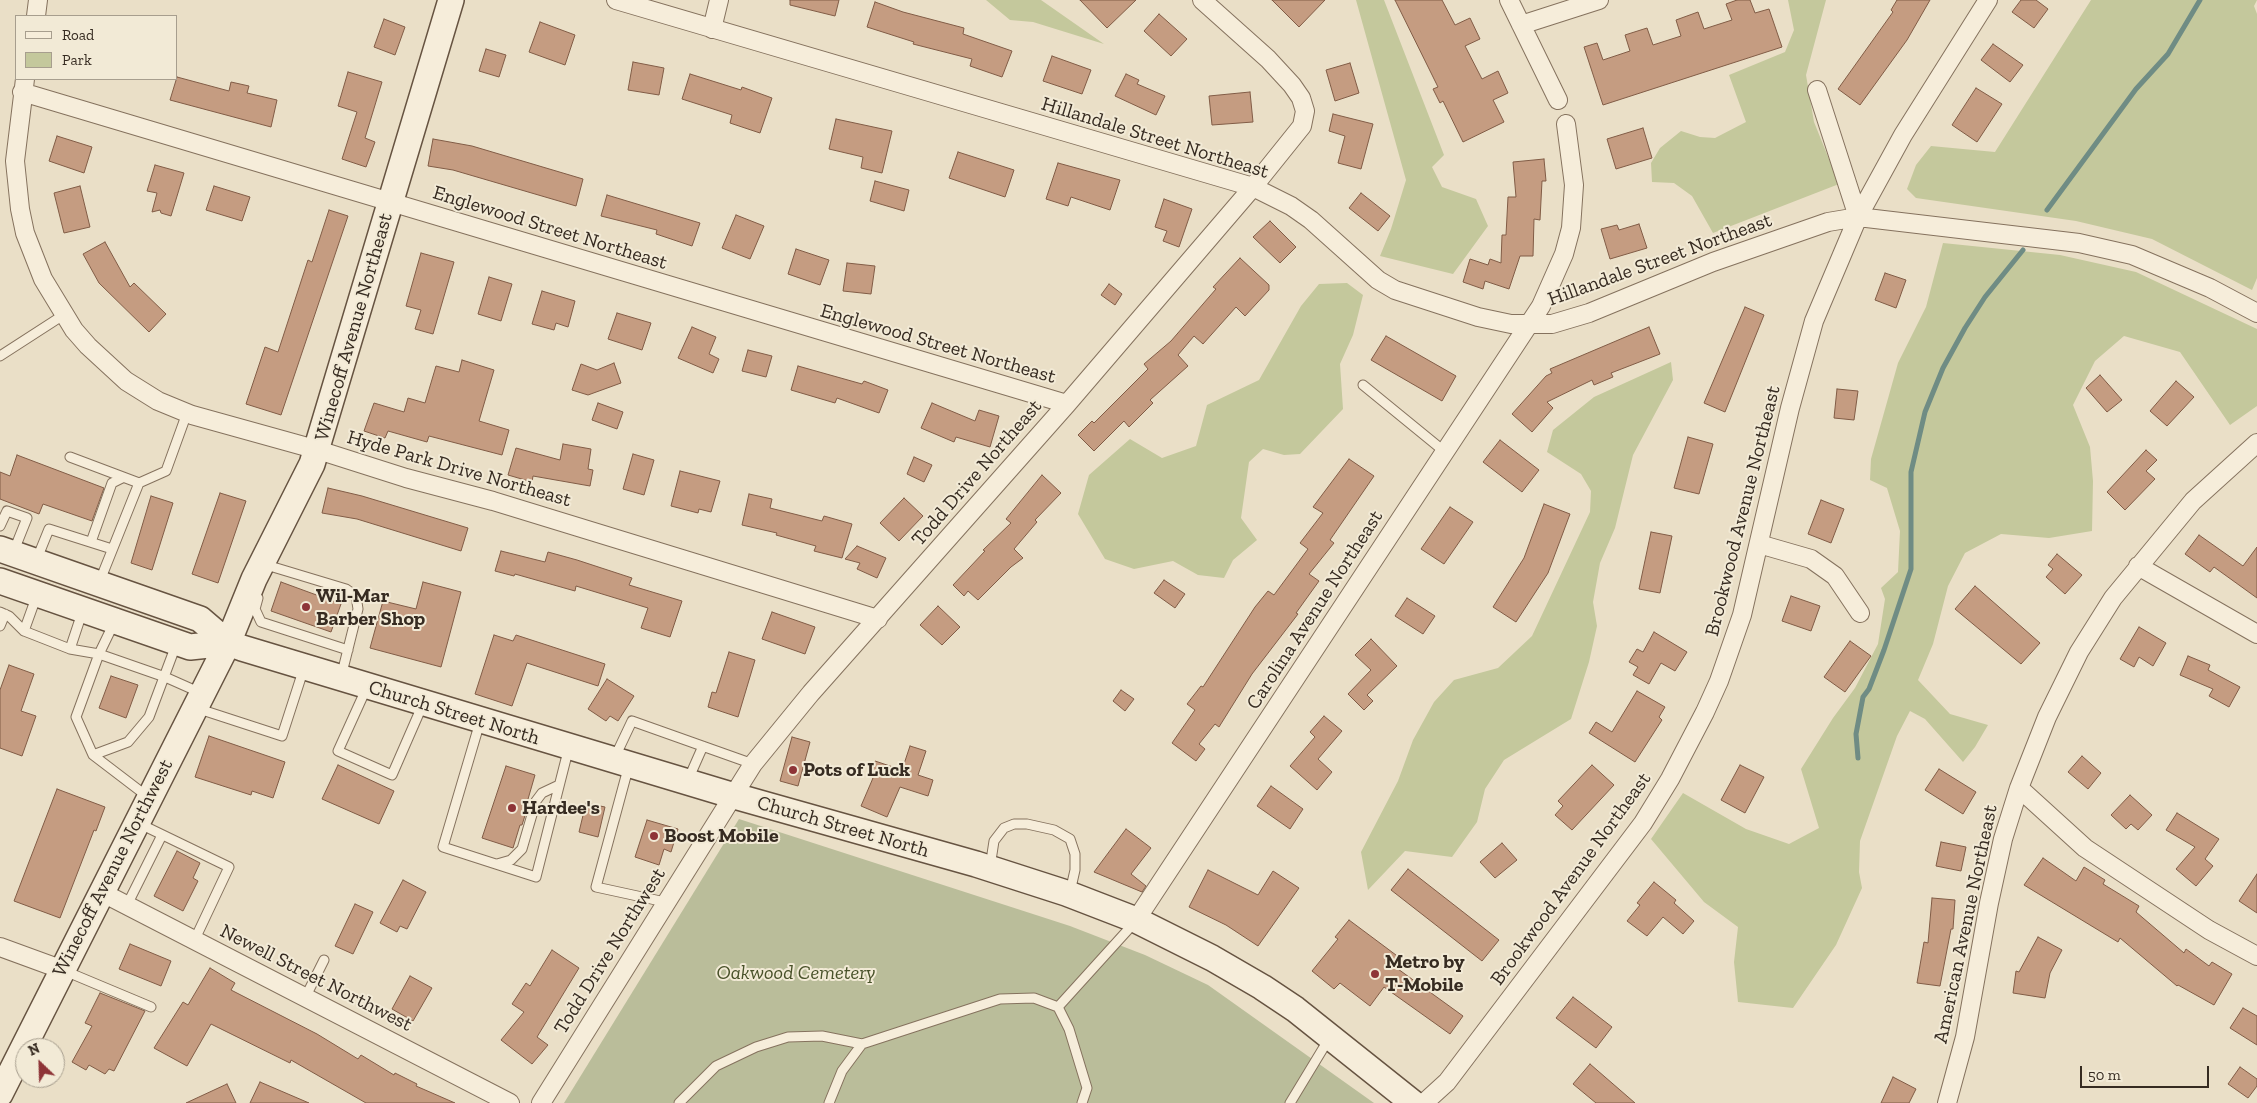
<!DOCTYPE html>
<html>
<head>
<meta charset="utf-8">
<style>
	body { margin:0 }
	#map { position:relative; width:2257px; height:1103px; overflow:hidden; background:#eadfc7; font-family:"Zilla Slab",serif }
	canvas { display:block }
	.legend { position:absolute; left:15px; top:15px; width:162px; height:65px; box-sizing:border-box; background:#f2ead6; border:1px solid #a79e8e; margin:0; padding:6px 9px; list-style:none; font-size:15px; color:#362b21 }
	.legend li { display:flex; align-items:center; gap:10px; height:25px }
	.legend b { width:25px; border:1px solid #a79e8e }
	.north { position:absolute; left:15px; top:1038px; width:50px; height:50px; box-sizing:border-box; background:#f2ead6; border:1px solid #a79e8e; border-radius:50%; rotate:336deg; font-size:14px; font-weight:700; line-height:20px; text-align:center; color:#362b21 }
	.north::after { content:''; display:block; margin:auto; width:18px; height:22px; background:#8e3437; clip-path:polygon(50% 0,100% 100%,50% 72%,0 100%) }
	.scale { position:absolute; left:2080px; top:1066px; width:129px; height:22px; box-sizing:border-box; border:2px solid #362b21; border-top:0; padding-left:6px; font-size:15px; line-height:18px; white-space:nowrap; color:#362b21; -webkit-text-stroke:4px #f2ead6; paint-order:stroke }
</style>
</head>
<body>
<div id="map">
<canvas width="2257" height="1103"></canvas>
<ul class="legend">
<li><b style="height:6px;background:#f6edda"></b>Road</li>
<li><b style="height:14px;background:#c4c89c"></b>Park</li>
</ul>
<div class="north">N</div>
<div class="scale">50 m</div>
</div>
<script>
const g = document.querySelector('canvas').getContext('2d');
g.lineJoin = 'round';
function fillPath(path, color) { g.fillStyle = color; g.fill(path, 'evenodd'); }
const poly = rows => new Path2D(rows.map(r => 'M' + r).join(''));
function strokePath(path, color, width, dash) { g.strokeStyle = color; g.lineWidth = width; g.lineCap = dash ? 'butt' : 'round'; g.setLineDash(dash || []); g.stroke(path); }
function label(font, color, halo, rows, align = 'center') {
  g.font = font + ' "Zilla Slab",serif'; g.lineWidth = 4; g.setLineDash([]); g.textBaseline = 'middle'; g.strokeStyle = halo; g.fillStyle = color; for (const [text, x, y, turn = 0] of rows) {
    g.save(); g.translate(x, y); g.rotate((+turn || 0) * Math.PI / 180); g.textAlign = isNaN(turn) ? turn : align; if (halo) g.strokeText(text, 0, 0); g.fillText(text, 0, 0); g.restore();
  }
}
fillPath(poly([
	[986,0,1041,0,1104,44,1033,22,1010,20],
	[1356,0,1384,0,1444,155,1432,167,1442,187,1476,199,1488,226,1453,274,1380,256,1391,229,1406,180],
	[1788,0,1826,0,1806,75,1814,122,1839,184,1713,233,1692,196,1674,183,1652,182,1651,163,1660,148,1681,131,1700,137,1715,138,1746,122,1729,75,1785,52,1794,30],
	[2091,0,2257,0,2254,6,2257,14,2257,278,2252,290,2152,239,2076,221,1916,198,1907,189,1916,165,1931,146,1995,152],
	[1943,243,2060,255,2136,272,2257,329,2257,406,2230,425,2180,352,2124,336,2095,361,2073,405,2090,447,2093,481,2092,531,2049,538,2001,534,1965,553,1948,586,1933,644,1918,680,1950,714,1988,725,1975,747,1963,762,1925,719,1910,711,1897,736,1860,841,1859,872,1862,888,1836,945,1793,1008,1738,1002,1734,962,1738,927,1704,902,1651,839,1683,793,1746,829,1789,844,1819,828,1801,769,1833,718,1855,688,1878,644,1885,599,1881,588,1898,572,1900,531,1887,488,1870,480,1871,459,1898,363,1926,307],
	[1347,283,1363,295,1353,335,1340,364,1343,409,1300,454,1284,455,1263,449,1249,462,1241,518,1257,540,1233,560,1224,578,1198,575,1173,561,1134,569,1105,559,1078,514,1089,475,1130,439,1162,458,1196,446,1207,405,1259,380,1301,306,1319,284],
	[1671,362,1673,380,1633,455,1615,528,1600,563,1593,602,1597,626,1589,662,1571,719,1504,760,1485,789,1477,822,1452,857,1405,851,1368,890,1361,852,1398,781,1413,740,1434,702,1454,680,1498,668,1532,636,1590,512,1591,491,1581,474,1547,452,1553,430,1594,397]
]), '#c4c89c');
fillPath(poly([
	[739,819,1070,926,1145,955,1208,985,1374,1103,564,1103]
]), '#babd9a');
strokePath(poly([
	[2047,210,2136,89,2168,54,2200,0],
	[1858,758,1856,734,1863,697,1869,689,1884,650,1911,569,1911,472,1925,412,1943,368,1965,328,1985,297,2023,250]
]), '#6f8c84', 5);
const building = poly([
	[790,0,839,0,835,16,790,5,790,0],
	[1080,0,1136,0,1107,28,1080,0],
	[1272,0,1325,0,1299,27,1272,0],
	[1395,0,1442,0,1455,25,1470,18,1480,39,1465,46,1482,79,1498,71,1508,93,1493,100,1504,122,1463,142,1443,101,1440,103,1433,89,1438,87,1395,0],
	[1737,0,1750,0,1755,13,1769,9,1782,47,1603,105,1584,47,1597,43,1603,60,1630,51,1625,35,1647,28,1653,45,1681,36,1676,20,1698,12,1704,29,1732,20,1726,4,1737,0],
	[1897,0,1930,0,1907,40,1860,105,1838,89,1893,12,1891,10,1897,0],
	[2021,0,2036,0,2048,9,2034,28,2012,12,2021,0],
	[875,2,903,12,964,28,963,34,1012,51,1002,77,970,66,972,59,913,44,914,42,867,27,875,2],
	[1159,14,1187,39,1171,56,1144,31,1159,14],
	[384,19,405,27,395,55,374,47,384,19],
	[540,22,575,35,565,65,529,52,540,22],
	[1993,44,2023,65,2010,82,1981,60,1993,44],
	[486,49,506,55,499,77,479,71,486,49],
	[1052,56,1091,70,1082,94,1043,81,1052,56],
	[633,62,664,68,659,95,628,90,633,62],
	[1350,63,1359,93,1335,101,1326,70,1350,63],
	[348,72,382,82,365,138,375,142,366,167,342,159,357,112,338,106,348,72],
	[690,74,741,90,742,87,772,98,760,133,730,123,732,115,682,99,690,74],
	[1126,74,1139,80,1137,84,1165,96,1156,115,1115,96,1126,74],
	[177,77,229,91,231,82,249,86,247,93,277,100,271,127,170,100,177,77],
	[1976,88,2002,104,1977,142,1952,125,1976,88],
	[1250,92,1253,122,1212,125,1209,96,1250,92],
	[1333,114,1373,124,1361,169,1338,163,1345,136,1329,131,1333,114],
	[836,119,892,131,882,173,861,168,863,157,829,149,836,119],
	[1643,128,1652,158,1616,169,1607,139,1643,128],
	[57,136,92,147,84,173,49,161,57,136],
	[433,139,472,146,583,179,576,206,453,170,428,166,433,139],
	[958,152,1014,170,1005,197,949,178,958,152],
	[1544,159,1546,181,1542,181,1540,220,1534,219,1533,256,1520,256,1509,289,1485,281,1483,289,1463,282,1470,259,1488,265,1490,259,1501,263,1502,235,1506,235,1508,197,1516,197,1513,162,1544,159],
	[1058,163,1120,180,1110,210,1071,197,1068,206,1046,199,1058,163],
	[155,165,184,173,171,216,161,213,160,210,152,212,157,193,147,191,155,165],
	[875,181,909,190,904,211,870,201,875,181],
	[80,186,90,227,64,233,54,193,80,186],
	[214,186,250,197,242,221,206,210,214,186],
	[1361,193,1390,216,1378,231,1349,208,1361,193],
	[607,195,700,223,692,246,656,234,657,230,601,216,607,195],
	[1164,199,1192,209,1179,247,1163,241,1167,231,1155,227,1164,199],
	[329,210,348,216,281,415,246,404,265,347,278,352,308,260,312,262,329,210],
	[736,215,764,226,750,259,722,248,736,215],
	[1270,221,1296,247,1280,263,1253,237,1270,221],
	[1639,224,1647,248,1610,259,1601,229,1617,225,1619,230,1639,224],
	[105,242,130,287,134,283,166,314,149,332,99,283,83,254,105,242],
	[796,249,829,260,820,285,788,274,796,249],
	[421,253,454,262,433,334,415,329,421,310,406,306,421,253],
	[1240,258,1269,285,1269,290,1245,316,1236,307,1203,344,1194,336,1178,355,1188,366,1150,400,1153,403,1129,427,1124,421,1094,451,1078,435,1092,421,1094,423,1148,369,1144,364,1171,341,1216,289,1213,287,1240,258],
	[847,263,875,266,871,294,843,291,847,263],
	[1885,273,1906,280,1896,308,1875,300,1885,273],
	[489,277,512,284,501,321,478,314,489,277],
	[1109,284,1122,294,1115,305,1101,295,1109,284],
	[542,291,575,301,568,327,556,323,554,330,532,324,542,291],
	[1745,307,1764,315,1725,412,1704,403,1745,307],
	[617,313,651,323,642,350,608,339,617,313],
	[692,327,716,337,709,354,719,359,713,373,678,358,692,327],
	[1649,327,1660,354,1611,373,1613,377,1594,385,1592,380,1547,402,1553,408,1532,432,1512,414,1546,376,1552,373,1550,369,1649,327],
	[1386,336,1456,376,1442,401,1371,360,1386,336],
	[748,350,772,356,766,377,742,371,748,350],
	[462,360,494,370,479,421,509,430,502,455,429,436,427,442,388,431,385,438,364,431,374,403,404,412,408,398,425,403,436,366,459,372,462,360],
	[614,363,621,383,588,395,572,390,581,364,597,370,614,363],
	[798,366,862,384,864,381,888,390,879,413,837,398,835,403,791,390,798,366],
	[2100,375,2122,400,2107,412,2086,388,2100,375],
	[2176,381,2194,397,2167,426,2150,411,2176,381],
	[1837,389,1858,391,1854,420,1834,418,1837,389],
	[598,403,623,412,617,429,592,420,598,403],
	[932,403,975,421,979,410,999,416,990,447,956,437,954,442,921,428,932,403],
	[1688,437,1713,444,1699,494,1674,488,1688,437],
	[1500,440,1539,470,1522,492,1483,462,1500,440],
	[563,444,591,449,588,469,593,470,590,486,533,476,532,482,508,475,516,448,560,460,563,444],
	[2146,450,2157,460,2146,471,2155,479,2125,510,2107,492,2146,450],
	[633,454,654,460,644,495,623,489,633,454],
	[17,455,104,488,92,521,43,504,39,514,0,499,0,472,10,476,17,455],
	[914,457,932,465,924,482,907,474,914,457],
	[1349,459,1374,476,1330,540,1334,543,1309,574,1319,581,1296,613,1298,614,1252,674,1219,727,1215,724,1199,744,1205,749,1196,761,1172,743,1195,710,1187,704,1201,686,1203,687,1255,607,1268,591,1274,595,1308,549,1300,543,1323,513,1313,507,1349,459],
	[680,471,720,481,711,512,699,509,698,513,671,506,680,471],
	[1042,475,1061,493,1035,520,1037,522,1014,549,1023,558,1011,567,978,600,968,591,964,596,953,585,985,551,983,550,1011,523,1006,519,1042,475],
	[328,488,362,496,468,528,461,551,357,519,322,513,328,488],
	[220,493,246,501,218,583,192,574,220,493],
	[749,494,772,499,770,508,822,521,824,516,852,524,842,558,814,551,816,546,776,535,777,533,742,525,749,494],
	[151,496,173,503,152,570,131,563,151,496],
	[904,498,923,516,899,541,880,523,904,498],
	[1821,500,1844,509,1831,543,1808,534,1821,500],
	[1544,504,1570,514,1548,573,1516,622,1493,607,1524,558,1544,504],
	[1450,507,1473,522,1444,564,1421,549,1450,507],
	[1651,532,1672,536,1660,593,1639,589,1651,532],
	[2199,535,2243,566,2257,547,2257,598,2214,567,2210,572,2185,554,2199,535],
	[857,546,886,558,877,578,857,569,860,563,845,559,857,546],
	[501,551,545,562,548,552,577,560,632,578,629,585,682,601,670,637,641,628,648,608,576,586,575,591,515,574,514,576,495,571,501,551],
	[2057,554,2082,575,2065,594,2046,577,2053,569,2048,565,2057,554],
	[1164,580,1185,594,1175,608,1154,593,1164,580],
	[281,582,341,604,331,632,271,611,281,582],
	[423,582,461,592,441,667,370,648,383,601,416,609,423,582],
	[1975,586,2040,643,2021,664,1955,609,1975,586],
	[1791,596,1820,606,1811,631,1782,621,1791,596],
	[1407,598,1435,616,1423,634,1395,616,1407,598],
	[938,606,960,627,942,645,920,625,938,606],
	[772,612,815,627,805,654,762,639,772,612],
	[2139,627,2166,643,2153,666,2139,657,2134,667,2120,659,2139,627],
	[1654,632,1687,652,1675,671,1661,663,1649,684,1633,675,1638,667,1629,662,1637,649,1643,652,1654,632],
	[494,635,513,641,516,635,605,664,598,686,527,663,512,706,475,694,494,635],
	[1371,639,1397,666,1367,695,1373,701,1364,710,1348,694,1371,670,1355,655,1371,639],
	[1850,641,1871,656,1845,692,1824,677,1850,641],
	[729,652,755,660,738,717,708,707,712,692,716,693,729,652],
	[2188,656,2210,665,2208,670,2240,687,2229,707,2209,696,2213,689,2180,675,2188,656],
	[9,665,34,674,21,711,36,716,22,756,0,748,0,690,9,665],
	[111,676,138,685,126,718,99,708,111,676],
	[607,679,634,696,618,721,610,716,606,721,588,709,607,679],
	[1121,690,1134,699,1125,711,1113,701,1121,690],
	[1637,691,1665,707,1659,717,1662,720,1635,762,1589,733,1596,722,1612,732,1637,691],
	[1324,716,1342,731,1318,759,1332,772,1317,790,1290,766,1315,737,1310,732,1324,716],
	[209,736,285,762,273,798,252,791,251,795,195,777,209,736],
	[792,737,810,742,798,786,780,781,792,737],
	[910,746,926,751,918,775,933,780,928,796,900,787,887,817,861,806,873,778,870,777,875,761,902,770,910,746],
	[2082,756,2101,773,2088,789,2068,772,2082,756],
	[338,765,394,791,379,824,322,799,338,765],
	[1592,765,1614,785,1572,830,1555,815,1563,806,1558,801,1592,765],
	[1740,765,1764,777,1745,813,1721,800,1740,765],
	[506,766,535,775,526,806,528,806,522,825,520,825,513,848,482,838,506,766],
	[1939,769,1976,792,1963,814,1925,790,1939,769],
	[1271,786,1303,809,1290,829,1257,806,1271,786],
	[57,789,105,807,96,831,94,830,60,918,14,901,57,789],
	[2130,795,2152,815,2138,830,2131,824,2126,829,2111,815,2130,795],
	[586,803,605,807,598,837,579,832,586,803],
	[2177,813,2219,839,2205,859,2213,866,2196,886,2176,869,2195,847,2166,830,2177,813],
	[647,820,678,829,671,852,664,849,659,865,635,857,647,820],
	[1126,829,1151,848,1131,874,1146,886,1142,892,1094,872,1126,829],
	[1941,842,1966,847,1961,871,1936,866,1941,842],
	[1502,843,1517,860,1495,878,1480,862,1502,843],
	[177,851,200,863,193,878,198,881,183,911,154,896,177,851],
	[2043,858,2076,881,2084,867,2105,880,2103,884,2139,906,2136,912,2184,953,2186,949,2209,966,2212,962,2232,974,2214,1005,2178,985,2177,986,2120,938,2118,942,2024,885,2043,858],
	[1408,869,1499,940,1482,961,1391,890,1408,869],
	[1208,870,1258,895,1273,871,1299,888,1258,946,1226,925,1189,907,1208,870],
	[2257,874,2257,913,2239,901,2257,874],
	[403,880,426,892,407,929,400,926,397,932,380,923,403,880],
	[1654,882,1676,900,1674,903,1694,921,1683,934,1663,917,1647,936,1627,921,1640,905,1637,903,1654,882],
	[1932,898,1955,900,1953,929,1951,929,1940,986,1917,983,1924,942,1928,943,1932,898],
	[355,904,373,912,353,954,335,946,355,904],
	[1349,920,1404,961,1398,969,1463,1016,1450,1034,1384,987,1370,1006,1340,983,1334,989,1312,971,1338,939,1335,937,1349,920],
	[2038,937,2062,950,2050,973,2045,998,2013,993,2016,971,2019,972,2038,937],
	[130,944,171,961,161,986,119,969,130,944],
	[552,950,579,968,537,1037,548,1045,532,1064,501,1040,524,1012,512,1004,526,983,530,986,552,950],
	[210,968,235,983,231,990,317,1034,358,1059,361,1055,394,1075,395,1073,417,1084,416,1086,455,1103,366,1103,291,1060,290,1063,211,1024,187,1066,154,1048,183,1002,188,1005,210,968],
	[410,976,432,988,413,1021,392,1009,410,976],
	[100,993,145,1011,114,1071,109,1069,105,1074,89,1065,86,1070,72,1062,92,1026,85,1023,100,993],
	[1573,997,1612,1027,1596,1048,1556,1018,1573,997],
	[2243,1008,2257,1016,2257,1045,2230,1028,2243,1008],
	[1590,1064,1635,1103,1596,1103,1573,1084,1590,1064],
	[2240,1067,2257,1079,2257,1086,2248,1098,2228,1084,2240,1067],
	[1893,1077,1916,1089,1909,1103,1881,1103,1893,1077],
	[260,1082,309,1103,250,1103,260,1082],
	[227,1084,236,1103,186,1103,227,1084]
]);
fillPath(building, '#c59c81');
strokePath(building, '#815c46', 1);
const lane = poly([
	[0,356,65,314],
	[1363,385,1445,452],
	[70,457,139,483],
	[0,526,7,511,27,518,13,553],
	[91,542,112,483,122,478],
	[36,561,49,529,112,549],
	[263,564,346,589,356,596,358,609,341,677],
	[99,583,139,483,166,471,187,413],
	[258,598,255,609,261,622,348,650],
	[0,612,9,616,24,631,70,649,99,654,165,677,201,693],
	[114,623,99,654,76,717,93,755,148,797],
	[0,626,5,614],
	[24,631,37,595],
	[70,649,83,610],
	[367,687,338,751,392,775,423,704],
	[196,708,282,736,304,668],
	[480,722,443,847,536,877,569,747],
	[93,755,128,742,149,717,176,645],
	[614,759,632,721,753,764],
	[629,765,596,887,665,902],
	[688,780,703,746],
	[138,823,229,867,195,939],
	[497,864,511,860,522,849,536,801,542,793,559,785],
	[990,867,994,841,1004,828,1014,824,1027,824,1054,830,1070,839,1075,854,1075,870,1070,892],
	[127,905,162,835],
	[65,971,151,1007],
	[306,996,324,960],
	[1058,1007,1135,922],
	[679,1103,716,1066,756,1047,788,1037,822,1036,862,1044,1000,999,1034,998,1058,1007,1069,1029,1087,1088,1082,1103],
	[829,1103,842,1071,862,1044],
	[1290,1103,1330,1037]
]);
const street = poly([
	[616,0,1253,187,1291,206,1311,220,1378,280,1395,290,1478,317,1511,324,1552,324,1589,313,1713,262,1828,222,1858,217,2079,243,2132,255,2210,288,2257,313],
	[1509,0,1558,100],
	[36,16,38,0],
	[1521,25,1599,0],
	[712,29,719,0],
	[25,79,15,161,20,209,25,233,43,279,74,330,88,346,126,381,158,401,192,415,318,450,406,478,493,501,878,619],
	[1817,90,1858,217],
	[22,92,1067,404],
	[1759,544,1811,559,1835,576,1860,613],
	[2138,566,2257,634],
	[2019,788,2085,848,2209,930,2257,956],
	[101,892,510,1103],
	[1136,920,1541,306,1564,254,1571,228,1574,185,1566,124],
	[0,947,63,970],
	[541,1103,753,764,811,693,1067,404,1253,187,1302,126,1305,111,1301,98,1292,85,1268,59,1202,0],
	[1424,1103,1447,1082,1643,823,1670,779,1705,712,1719,681,1742,615,1790,408,1814,321,1858,217,1903,135,1988,0],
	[1947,1103,1965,1037,1989,903,2003,839,2019,788,2047,717,2079,652,2113,598,2193,501,2257,443]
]);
const secondary = poly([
	[0,549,200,619,228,643,242,648,731,795,976,864,1066,893,1136,920,1212,958,1262,987,1295,1009,1413,1103],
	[0,581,190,647,228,643],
	[0,1094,228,643,254,579,312,464,451,0]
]);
strokePath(lane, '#85725e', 11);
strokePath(street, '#85725e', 20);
strokePath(secondary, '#665341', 28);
strokePath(lane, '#f6edda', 9);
strokePath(street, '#f6edda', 18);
strokePath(secondary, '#f6edda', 25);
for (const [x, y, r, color] of [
	[306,607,5,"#8e3437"],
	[793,770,5,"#8e3437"],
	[512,808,5,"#8e3437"],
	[654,836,5,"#8e3437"],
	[1375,974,5,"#8e3437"]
]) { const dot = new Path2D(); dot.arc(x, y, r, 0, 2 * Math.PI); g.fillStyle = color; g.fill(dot); strokePath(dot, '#f2ead6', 2); }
label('20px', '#362b21', '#f2ead6', [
	["Hillandale Street Northeast",1155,138,17],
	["Englewood Street Northeast",550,228,17],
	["Hillandale Street Northeast",1660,260,-20],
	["Winecoff Avenue Northeast",354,327,-74],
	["Englewood Street Northeast",938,344,16],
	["Hyde Park Drive Northeast",459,469,16],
	["Todd Drive Northeast",977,473,-49],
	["Brookwood Avenue Northeast",1743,511,-76],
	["Carolina Avenue Northeast",1315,610,-57],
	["Church Street North",454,713,17],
	["Church Street North",843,827,16],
	["Winecoff Avenue Northwest",113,868,-63],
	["Brookwood Avenue Northeast",1571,879,-54],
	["American Avenue Northeast",1966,924,-78],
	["Todd Drive Northwest",610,951,-58],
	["Newell Street Northwest",316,978,27]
]);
label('bold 20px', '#362b21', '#f2ead6', [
	["Wil-Mar",316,596],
	["Barber Shop",316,619],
	["Pots of Luck",803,770],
	["Hardee's",522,808],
	["Boost Mobile",664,836],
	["Metro by",1385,962],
	["T-Mobile",1385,985]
], 'left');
label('italic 20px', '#485129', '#f2ead6', [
	["Oakwood Cemetery",796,973]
]);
</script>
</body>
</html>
